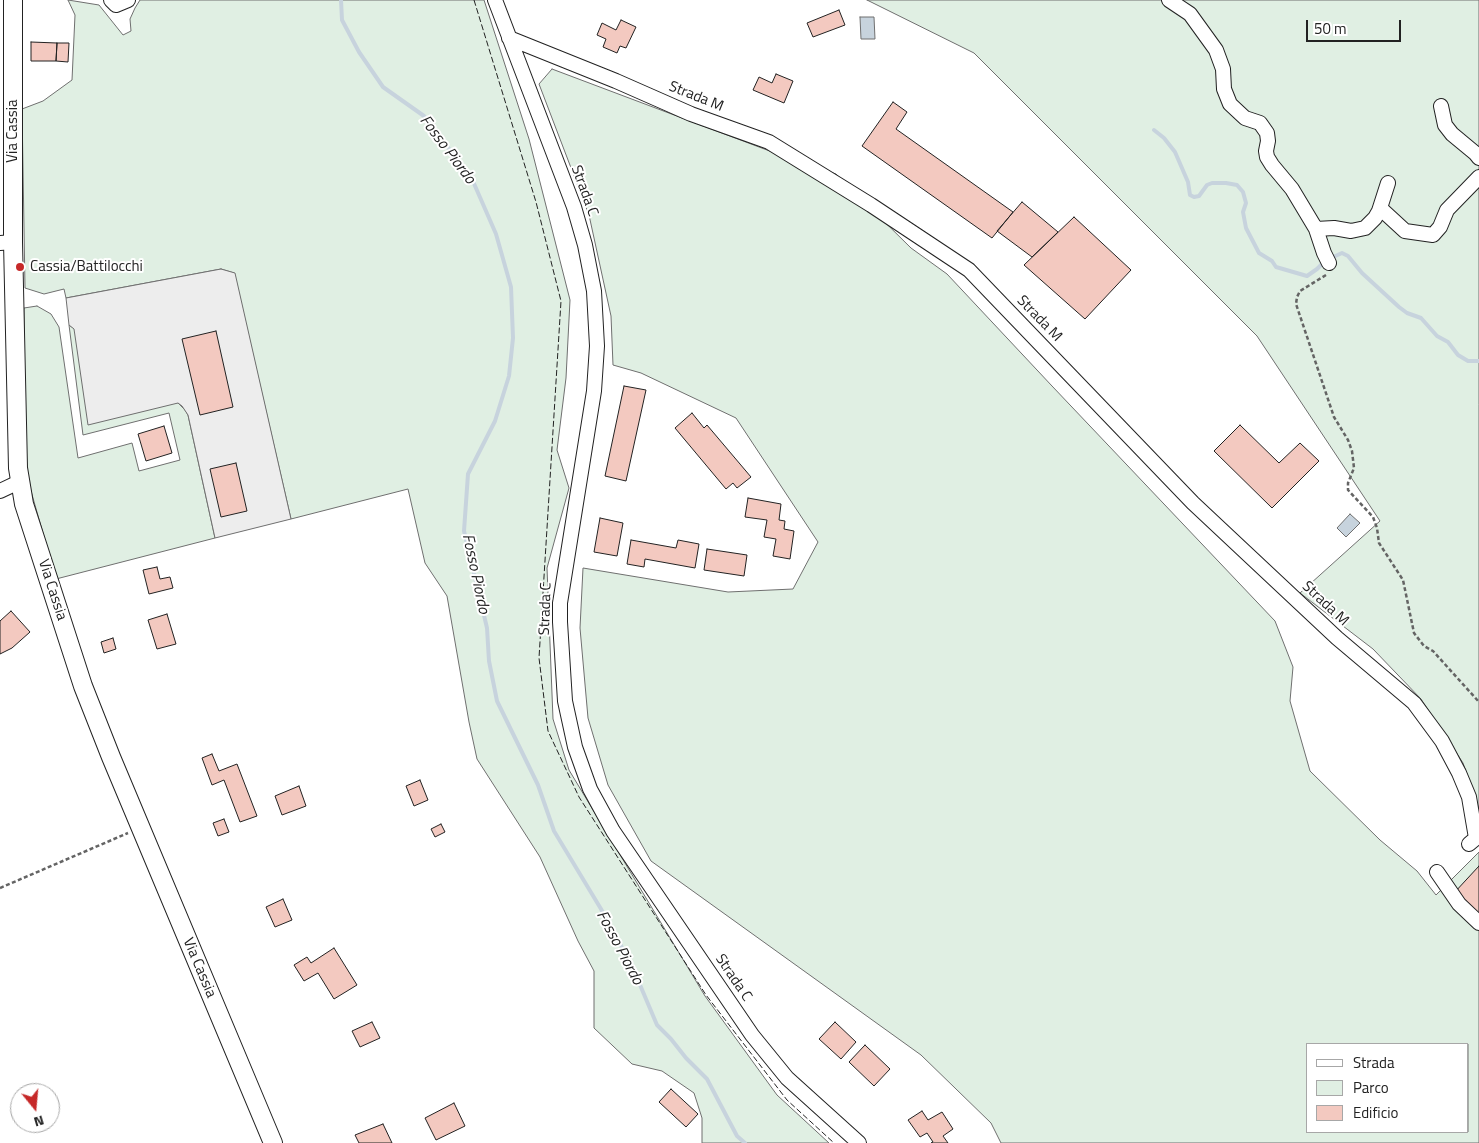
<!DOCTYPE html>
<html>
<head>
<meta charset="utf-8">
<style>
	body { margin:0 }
	#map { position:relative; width:1479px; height:1143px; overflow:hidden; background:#fff; font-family:"Titillium Web",sans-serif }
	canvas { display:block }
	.legend { position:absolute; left:1306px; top:1043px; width:162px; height:90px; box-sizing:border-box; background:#fff; border:1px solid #a7a7a7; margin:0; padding:6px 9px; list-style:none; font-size:15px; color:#222 }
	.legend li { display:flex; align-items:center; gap:10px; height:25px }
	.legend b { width:25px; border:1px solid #a7a7a7 }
	.north { position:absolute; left:10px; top:1083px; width:50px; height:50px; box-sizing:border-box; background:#fff; border:1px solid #a7a7a7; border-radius:50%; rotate:163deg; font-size:14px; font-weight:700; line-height:20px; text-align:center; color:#222 }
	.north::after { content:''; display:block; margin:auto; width:18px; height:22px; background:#c62828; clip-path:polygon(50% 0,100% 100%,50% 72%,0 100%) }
	.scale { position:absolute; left:1306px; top:20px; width:95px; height:22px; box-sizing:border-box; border:2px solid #222; border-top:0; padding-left:6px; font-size:15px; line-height:18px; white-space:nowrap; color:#222; -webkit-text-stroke:4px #fff; paint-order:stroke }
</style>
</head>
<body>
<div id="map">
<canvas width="1479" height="1143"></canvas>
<ul class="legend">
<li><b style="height:6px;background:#fff"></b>Strada</li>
<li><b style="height:14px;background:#e0efe3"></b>Parco</li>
<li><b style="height:14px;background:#f3c9c0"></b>Edificio</li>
</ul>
<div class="north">N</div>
<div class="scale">50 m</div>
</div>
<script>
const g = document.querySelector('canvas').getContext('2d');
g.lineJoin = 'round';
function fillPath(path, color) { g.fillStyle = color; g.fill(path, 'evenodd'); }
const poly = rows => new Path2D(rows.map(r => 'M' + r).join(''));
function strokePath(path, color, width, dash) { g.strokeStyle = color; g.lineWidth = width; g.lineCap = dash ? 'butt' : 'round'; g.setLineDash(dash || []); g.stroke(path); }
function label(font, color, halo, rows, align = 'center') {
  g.font = font + ' "Titillium Web",sans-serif'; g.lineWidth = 4; g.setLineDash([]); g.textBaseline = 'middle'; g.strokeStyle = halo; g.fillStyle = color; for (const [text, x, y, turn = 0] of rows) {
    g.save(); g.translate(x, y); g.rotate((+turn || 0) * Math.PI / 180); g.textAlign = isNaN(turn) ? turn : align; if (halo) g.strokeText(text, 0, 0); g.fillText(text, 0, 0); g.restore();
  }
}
const green = poly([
	[68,0,99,5,123,35,131,31,130,19,135,8,140,0,484,0,529,139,570,300,566,378,557,450,569,488,547,568,553,719,569,770,705,996,777,1095,829,1143,702,1143,702,1118,694,1093,662,1071,632,1064,594,1028,594,971,578,941,540,857,477,759,469,722,447,596,425,563,408,489,291,519,234,273,221,269,66,298,64,289,44,294,25,288,22,109,43,101,72,80,75,15,68,0],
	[867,0,1479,0,1479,809,1463,763,1421,699,1373,649,1300,593,1380,521,1257,336,974,53,867,0],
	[552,69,767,150,836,174,911,248,947,274,1052,386,1275,621,1293,667,1290,701,1310,771,1380,840,1417,871,1436,895,1479,852,1479,1143,1001,1143,991,1123,921,1055,651,861,608,785,588,718,580,628,583,568,728,592,793,589,818,542,736,418,641,373,613,365,611,316,589,215,539,84,552,69],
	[1308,1044,1468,1044,1468,1132,1308,1132,1308,1044],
	[37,306,51,314,59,327,78,458,132,443,139,471,180,460,169,413,83,435,69,325,178,403,185,410,188,415,215,538,56,579,27,477,24,446,24,308,37,306]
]);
fillPath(green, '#e0efe3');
strokePath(green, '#6f6f6f', 1);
const parking = poly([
	[221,269,235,273,291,519,215,538,188,415,182,406,178,403,88,425,74,329,69,325,66,298,221,269]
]);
fillPath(parking, '#ededed');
strokePath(parking, '#6f6f6f', 1);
const water = poly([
	[860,17,874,17,875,39,861,39,860,17],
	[1350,514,1360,523,1346,537,1337,528,1350,514]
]);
fillPath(water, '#c7d3dd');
strokePath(water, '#6f6f6f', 1);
strokePath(poly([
	[341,0,342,20,359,52,383,87,424,116,472,179,496,234,511,287,513,338,509,376,495,421,468,474,464,531,487,628,489,661,497,701,538,785,554,831,601,909,632,966,657,1025,671,1039,686,1058,707,1079,737,1136,745,1143],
	[1154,130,1164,138,1175,152,1188,182,1190,195,1194,197,1199,196,1207,185,1212,183,1226,183,1237,185,1243,192,1246,203,1243,212,1246,228,1259,253,1272,261,1276,267,1307,276,1317,269,1325,261],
	[1331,258,1342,253,1348,256,1362,273,1399,307,1407,313,1421,318,1437,336,1448,342,1458,355,1468,361,1479,361]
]), '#c7d3dd', 4);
const building = poly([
	[839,10,845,25,813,37,807,23,839,10],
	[621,20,636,27,626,48,620,46,617,53,603,47,606,39,597,35,602,23,616,30,621,20],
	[31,42,57,43,56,61,31,61,31,42],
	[57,43,69,43,68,62,56,61,57,43],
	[776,74,793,81,784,103,753,90,759,77,772,83,776,74],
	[893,102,907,112,896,129,1013,212,992,238,862,146,893,102],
	[1022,202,1058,232,1032,257,997,231,1022,202],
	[1074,217,1131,270,1085,319,1024,265,1074,217],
	[216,331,233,407,200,415,182,339,216,331],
	[624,386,646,390,626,481,605,476,624,386],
	[692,413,704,428,707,425,751,477,737,488,733,483,726,489,675,428,692,413],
	[1240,425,1279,463,1300,443,1319,461,1272,508,1214,451,1240,425],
	[164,426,172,453,146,461,138,434,164,426],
	[236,463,247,511,221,517,210,469,236,463],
	[748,498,781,504,779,520,785,521,784,529,794,531,790,559,773,556,776,539,764,537,767,520,745,517,748,498],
	[600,518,623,523,617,556,594,552,600,518],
	[631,540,676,548,678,540,699,544,695,568,645,559,644,567,627,564,631,540],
	[707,549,747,555,744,576,704,570,707,549],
	[157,567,160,579,170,577,173,588,149,594,143,570,157,567],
	[11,611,30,632,12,648,0,654,0,621,11,611],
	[167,614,176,644,157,649,148,620,167,614],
	[113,638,116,649,104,653,101,642,113,638],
	[212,754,219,771,237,764,257,816,240,822,224,780,212,785,202,758,212,754],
	[420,780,428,800,414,806,406,786,420,780],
	[299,786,306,806,282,815,275,796,299,786],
	[224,819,229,832,218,836,213,823,224,819],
	[441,824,445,832,435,837,431,829,441,824],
	[1479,866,1479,917,1454,893,1479,866],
	[283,899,292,920,275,927,266,907,283,899],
	[334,948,357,985,334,999,318,973,304,981,294,965,307,957,311,963,334,948],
	[372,1022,380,1038,360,1047,352,1031,372,1022],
	[835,1022,856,1042,841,1059,819,1039,835,1022],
	[865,1045,890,1069,874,1086,849,1062,865,1045],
	[671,1089,698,1114,686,1127,659,1102,671,1089],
	[454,1103,465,1126,436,1140,425,1118,454,1103],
	[922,1111,928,1120,942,1112,953,1129,943,1136,948,1143,931,1143,933,1142,927,1133,920,1137,908,1120,922,1111],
	[383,1124,392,1143,359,1143,355,1135,383,1124]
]);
fillPath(building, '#f3c9c0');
strokePath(building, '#222', 1);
const minor = poly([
	[111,0,116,5,128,0],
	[495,0,574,207,585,245,594,291,597,346,594,391,560,603,560,622,565,701,575,747,590,789,613,831,752,1035,787,1078,859,1143],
	[1169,0,1190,14,1216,50,1223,69,1224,89,1230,104,1245,118,1260,123,1267,133,1268,141,1266,151,1267,157,1272,165,1292,189,1316,229,1334,228,1351,231,1365,228,1375,218,1379,211,1388,183],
	[509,38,616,81,691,114,769,142,871,205,969,270,1193,503,1337,638,1414,703,1442,741,1459,773,1469,797,1476,838,1469,844],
	[1441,106,1445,125,1452,134,1475,153,1479,158],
	[1380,208,1405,231,1433,235,1440,227,1447,210,1479,177],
	[1316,229,1324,253,1329,263],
	[0,243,13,242],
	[0,491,19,482],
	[1437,872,1459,904,1479,923]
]);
const major = poly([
	[13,0,13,242,18,468,24,504,83,686,111,757,273,1143]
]);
strokePath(minor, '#222', 16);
strokePath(major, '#222', 20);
strokePath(poly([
	[1326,275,1300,291,1297,297,1296,304,1334,417,1348,440,1352,451,1354,468,1348,483,1348,490,1373,517,1377,528,1379,543,1403,580,1414,633,1424,646,1433,651,1479,702],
	[0,888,128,833]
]), '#646464', 2.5, [4, 2.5]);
strokePath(minor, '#fff', 14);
strokePath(major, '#fff', 18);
strokePath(poly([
	[474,0,536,202,561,301,539,658,548,731,579,797,706,995,787,1100,834,1143]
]), '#222', 1, [6, 2.5]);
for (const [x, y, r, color] of [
	[20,267,5,"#c62828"]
]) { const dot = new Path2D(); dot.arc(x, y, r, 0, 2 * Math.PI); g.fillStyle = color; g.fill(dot); strokePath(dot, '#fff', 2); }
label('15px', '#222', '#fff', [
	["Strada M",696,97,22],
	["Via Cassia",13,131,-90],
	["Strada C",584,191,70],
	["Strada M",1039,319,46],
	["Via Cassia",52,590,72],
	["Strada M",1325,604,43],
	["Strada C",546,609,-88],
	["Via Cassia",199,968,67],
	["Strada C",733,978,56]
]);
label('15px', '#222', '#fff', [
	["Cassia/Battilocchi",30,267]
], 'left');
label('italic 16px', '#222', '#fff', [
	["Fosso Piordo",447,150,53],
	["Fosso Piordo",475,574,78],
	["Fosso Piordo",619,948,62]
]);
</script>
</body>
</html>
